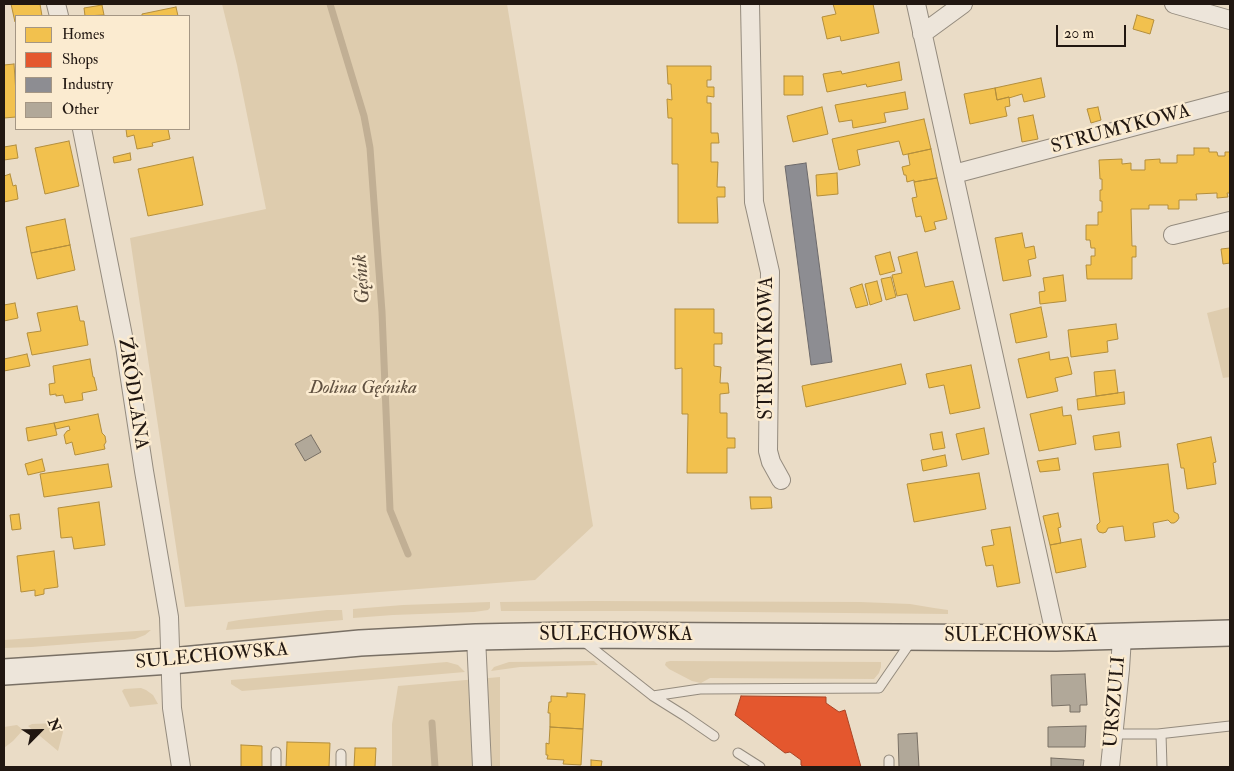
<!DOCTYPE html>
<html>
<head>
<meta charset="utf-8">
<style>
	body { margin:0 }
	#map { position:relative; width:1234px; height:771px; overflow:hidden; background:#eadcc6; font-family:"IM FELL Double Pica",serif }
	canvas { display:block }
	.frame { position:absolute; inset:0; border:5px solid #211711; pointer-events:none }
	.legend { position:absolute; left:15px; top:15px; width:175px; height:115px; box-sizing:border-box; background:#fbebd0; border:1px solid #a49684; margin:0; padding:6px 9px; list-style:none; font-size:15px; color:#211711 }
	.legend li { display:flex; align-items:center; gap:10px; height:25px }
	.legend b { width:25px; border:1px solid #a49684 }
	.north { position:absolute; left:15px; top:706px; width:50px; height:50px; -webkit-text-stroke:4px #fbebd0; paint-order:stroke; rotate:67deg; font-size:14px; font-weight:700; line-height:20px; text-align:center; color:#211711 }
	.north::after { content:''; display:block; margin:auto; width:18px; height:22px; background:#211711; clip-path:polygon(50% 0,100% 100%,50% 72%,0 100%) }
	.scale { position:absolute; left:1056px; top:25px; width:70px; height:22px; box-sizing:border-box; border:2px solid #211711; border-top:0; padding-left:6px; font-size:15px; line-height:18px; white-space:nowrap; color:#211711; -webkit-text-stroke:4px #fbebd0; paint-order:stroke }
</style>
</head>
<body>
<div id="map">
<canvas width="1234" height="771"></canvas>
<div class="frame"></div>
<ul class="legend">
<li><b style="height:14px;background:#f2c14e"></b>Homes</li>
<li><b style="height:14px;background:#e4572e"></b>Shops</li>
<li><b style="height:14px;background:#8d8d92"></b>Industry</li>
<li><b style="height:14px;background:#b1a899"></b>Other</li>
</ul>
<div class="north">N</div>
<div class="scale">20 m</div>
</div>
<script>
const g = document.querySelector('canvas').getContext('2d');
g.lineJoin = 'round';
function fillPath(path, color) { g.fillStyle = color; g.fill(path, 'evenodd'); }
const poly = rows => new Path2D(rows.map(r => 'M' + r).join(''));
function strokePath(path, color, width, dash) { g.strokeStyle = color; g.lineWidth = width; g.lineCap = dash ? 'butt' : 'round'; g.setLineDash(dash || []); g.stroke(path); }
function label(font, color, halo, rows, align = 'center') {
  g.font = font + ' "IM FELL Double Pica",serif'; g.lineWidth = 5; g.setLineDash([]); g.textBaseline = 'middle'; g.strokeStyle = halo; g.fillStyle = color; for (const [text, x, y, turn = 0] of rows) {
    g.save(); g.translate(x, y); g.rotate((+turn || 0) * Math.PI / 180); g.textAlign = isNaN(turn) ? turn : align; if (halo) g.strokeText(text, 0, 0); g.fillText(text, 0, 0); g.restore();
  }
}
fillPath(poly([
	[222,4,507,4,593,526,535,580,185,607,130,238,266,209,237,65],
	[1230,307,1230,377,1223,378,1207,313],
	[594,601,860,602,910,604,934,608,948,610,948,614,642,611,501,611,500,602],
	[490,602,490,608,488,610,474,612,393,615,353,618,353,609,403,605],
	[327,610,342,610,343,620,226,630,228,622,239,620],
	[151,630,145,635,135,639,31,647,4,648,4,640],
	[594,661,598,665,520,667,491,671,494,667,509,662],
	[670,661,881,662,881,667,879,673,874,679,710,678,701,683,692,681,669,669,665,665,666,662],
	[447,662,458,665,465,672,242,691,231,684,231,680],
	[500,677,500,767,392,767,392,724,398,686],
	[141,688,146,690,153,695,158,704,130,707,122,691,124,689],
	[58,723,61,726,63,732,58,751,28,726,32,724],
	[17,725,23,730,13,741,4,748,4,727]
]), '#deccae');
const homes = poly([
	[11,4,40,4,42,16,16,16,16,21,15,22,11,4],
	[833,4,873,4,879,33,841,41,840,36,827,39,822,17,836,14,833,4],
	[102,5,104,15,85,16,84,8,102,5],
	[176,7,178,16,142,16,142,14,176,7],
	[1137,15,1154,20,1150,34,1133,29,1137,15],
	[899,62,902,80,867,87,866,84,827,92,823,74,841,71,842,74,899,62],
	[14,64,16,93,16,117,4,118,4,65,14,64],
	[667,66,711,66,711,80,707,80,707,87,714,87,714,97,707,96,707,103,711,103,711,133,718,133,719,143,711,143,711,162,718,162,717,187,725,187,725,197,717,197,718,223,678,223,678,164,672,164,672,118,668,118,667,99,672,100,671,84,668,84,667,66],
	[784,76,803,76,803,95,784,95,784,76],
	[1041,78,1045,97,1024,102,1022,94,1009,98,1009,97,997,100,995,88,1041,78],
	[995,88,997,100,1009,97,1010,106,1005,107,1007,116,970,124,964,94,995,88],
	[905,92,908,109,884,113,886,122,853,128,852,120,839,122,835,105,905,92],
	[822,107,828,134,793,142,787,116,822,107],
	[1098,107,1101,120,1091,123,1087,109,1098,107],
	[1033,115,1038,139,1022,142,1018,118,1033,115],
	[924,119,931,149,903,155,899,141,857,150,860,165,839,170,832,139,924,119],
	[126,129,168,129,170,139,152,143,153,146,137,149,134,135,127,137,126,129],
	[69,141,79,186,45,194,35,148,69,141],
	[16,145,18,158,4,160,4,147,16,145],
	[1194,148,1209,148,1209,152,1217,152,1218,156,1225,156,1225,152,1230,152,1230,193,1227,193,1228,197,1217,198,1217,193,1196,194,1197,200,1179,200,1179,209,1168,209,1168,205,1149,205,1149,209,1131,209,1132,246,1136,246,1136,257,1132,257,1132,279,1087,279,1086,265,1091,265,1091,256,1095,256,1095,248,1091,248,1090,240,1086,240,1086,225,1098,225,1098,212,1102,212,1102,201,1100,201,1100,190,1102,190,1102,179,1100,179,1099,160,1122,159,1122,164,1131,163,1131,170,1145,170,1145,160,1160,159,1160,163,1177,163,1177,155,1194,155,1194,148],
	[931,149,937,178,914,182,914,180,907,182,906,175,904,175,902,167,910,165,908,154,931,149],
	[130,153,131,160,114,163,113,157,130,153],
	[193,157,203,205,148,216,138,169,193,157],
	[837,173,838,194,817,196,816,175,837,173],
	[10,174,13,186,16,185,18,199,4,202,4,176,10,174],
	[937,178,947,219,934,222,936,229,925,232,921,216,916,217,912,198,917,197,914,182,937,178],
	[65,219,70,245,31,253,26,227,65,219],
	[1022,233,1025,248,1034,246,1036,258,1028,260,1031,276,1003,281,995,238,1022,233],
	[70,245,75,270,37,279,31,253,70,245],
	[1230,248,1230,263,1223,264,1221,249,1230,248],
	[890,252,895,271,880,275,875,256,890,252],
	[917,252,925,287,953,281,960,309,914,321,907,294,897,296,892,275,902,273,898,257,917,252],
	[1063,275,1066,301,1040,304,1039,292,1045,291,1043,278,1063,275],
	[891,277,896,297,886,300,881,279,891,277],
	[877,281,882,301,870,305,865,284,877,281],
	[862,284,868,305,856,308,850,288,862,284],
	[15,303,18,318,4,321,4,305,15,303],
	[77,306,80,321,84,321,88,345,32,355,27,333,41,331,37,313,77,306],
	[1041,307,1047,337,1016,343,1010,314,1041,307],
	[675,309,714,309,714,333,722,333,722,344,714,344,714,366,721,367,720,383,728,383,729,393,720,394,720,413,727,413,727,438,735,438,735,448,727,448,727,473,687,473,688,414,682,414,682,368,675,369,675,309],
	[1116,324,1118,339,1107,341,1108,352,1071,357,1068,330,1116,324],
	[1049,352,1050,360,1068,357,1072,374,1055,378,1058,391,1027,398,1018,359,1049,352],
	[27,354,30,366,4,371,4,359,27,354],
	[90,359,93,377,94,377,97,390,82,393,83,400,65,403,63,395,56,396,56,394,50,395,49,384,55,383,53,366,90,359],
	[901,364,906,384,806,407,802,386,901,364],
	[971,365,980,408,950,414,944,385,929,388,926,374,971,365],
	[1115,370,1118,393,1096,396,1094,372,1115,370],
	[1124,392,1125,404,1078,410,1077,399,1124,392],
	[1062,407,1063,416,1071,415,1076,444,1039,451,1030,414,1062,407],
	[98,414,102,433,105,436,106,442,104,445,105,449,75,455,72,442,66,444,64,435,67,431,70,430,69,426,56,429,54,423,98,414],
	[54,423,57,435,28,441,26,428,54,423],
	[984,428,989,454,962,460,956,434,984,428],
	[942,432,945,448,933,450,930,434,942,432],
	[1119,432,1121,447,1095,450,1093,436,1119,432],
	[1211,437,1216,462,1213,463,1216,484,1187,489,1184,468,1181,468,1177,444,1211,437],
	[945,455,947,466,923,471,921,460,945,455],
	[1058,458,1060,470,1040,472,1037,461,1058,458],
	[42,459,45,471,28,475,25,464,42,459],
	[108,464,112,487,44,497,40,474,108,464],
	[1168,464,1174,512,1178,514,1179,518,1177,521,1174,523,1171,523,1168,520,1153,523,1155,537,1125,541,1123,526,1108,528,1106,532,1103,533,1099,532,1097,529,1097,525,1100,522,1093,473,1168,464],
	[979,473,986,509,914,522,907,484,979,473],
	[750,497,771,497,772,508,751,509,750,497],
	[99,502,105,545,74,549,72,537,61,538,58,508,99,502],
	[1058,513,1061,527,1058,528,1061,543,1050,545,1043,516,1058,513],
	[19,514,21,529,12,530,10,515,19,514],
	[1010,527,1020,583,997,587,993,565,986,566,982,547,994,545,991,530,1010,527],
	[1081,539,1086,567,1056,573,1050,545,1081,539],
	[54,551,58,587,44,589,44,594,35,596,35,590,21,592,17,556,54,551],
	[567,693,585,694,583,729,550,727,550,713,548,713,549,702,551,702,551,696,567,697,567,693],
	[550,727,583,729,581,765,563,764,564,760,547,759,548,755,546,755,546,743,549,744,550,727],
	[287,742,330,743,329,767,286,767,287,742],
	[241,745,262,746,262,767,241,767,241,745],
	[355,748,376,748,375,767,354,767,355,748],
	[591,760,602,761,601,767,591,767,591,760]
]);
fillPath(homes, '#f2c14e');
strokePath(homes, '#b38e3c', 1);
const shops = poly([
	[741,696,826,697,826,703,839,712,845,710,861,767,804,767,801,765,801,760,790,752,785,753,735,715,741,696]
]);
fillPath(shops, '#e4572e');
strokePath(shops, '#aa4425', 1);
const industry = poly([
	[806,163,832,362,811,365,785,166,806,163]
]);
fillPath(industry, '#8d8d92');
strokePath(industry, '#6d6a6b', 1);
strokePath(poly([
	[330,4,364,116,370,148,382,312,390,510,408,554],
	[432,723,435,767]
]), '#c1af94', 7);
const building = poly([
	[311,435,321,452,305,461,295,444,311,435],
	[1085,674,1087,705,1080,705,1080,712,1070,712,1070,705,1052,706,1051,675,1085,674],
	[1086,726,1085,747,1048,747,1048,727,1086,726],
	[917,733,919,767,899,767,898,734,917,733],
	[1051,758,1084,760,1083,767,1051,767,1051,758]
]);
fillPath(building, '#b1a899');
strokePath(building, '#797065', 1);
const lane = poly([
	[582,640,653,696,685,716,714,736],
	[653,696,700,689,879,688,912,640],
	[1114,734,1158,734,1230,726],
	[1161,734,1162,767],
	[738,753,760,767],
	[889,760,889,767],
	[276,767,276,752],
	[341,767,341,754]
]);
const street = poly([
	[56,4,59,16],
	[750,4,754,202,770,272,768,451,771,462,781,480],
	[916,4,1056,638],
	[1174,4,1230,20],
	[922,34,963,4],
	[82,129,125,346,144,471,169,617,172,708,181,767],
	[954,174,1230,101],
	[1173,235,1230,221],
	[476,637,482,767],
	[1110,767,1120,669,1122,637]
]);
const secondary = poly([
	[4,672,171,661,360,643,476,637,576,635,1056,638,1230,633]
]);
strokePath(lane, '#948b7e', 11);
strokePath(street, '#948b7e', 20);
strokePath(secondary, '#797065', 28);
strokePath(lane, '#ede5da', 9);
strokePath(street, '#ede5da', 18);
strokePath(secondary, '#ede5da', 25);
label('19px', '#211711', '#fbebd0', [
	["STRUMYKOWA",1121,130,-15],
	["STRUMYKOWA",768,348,-90],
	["ŹRÓDLANA",132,394,81],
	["SULECHOWSKA",616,636],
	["SULECHOWSKA",1021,637],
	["SULECHOWSKA",212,657,-5],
	["URSZULI",1116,702,-85]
]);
label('italic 19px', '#605141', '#fbebd0', [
	["Dolina Gęśnika",363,389]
]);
label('italic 20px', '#5a4c3d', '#fbebd0', [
	["Gęśnik",363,279,-94]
]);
</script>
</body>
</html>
